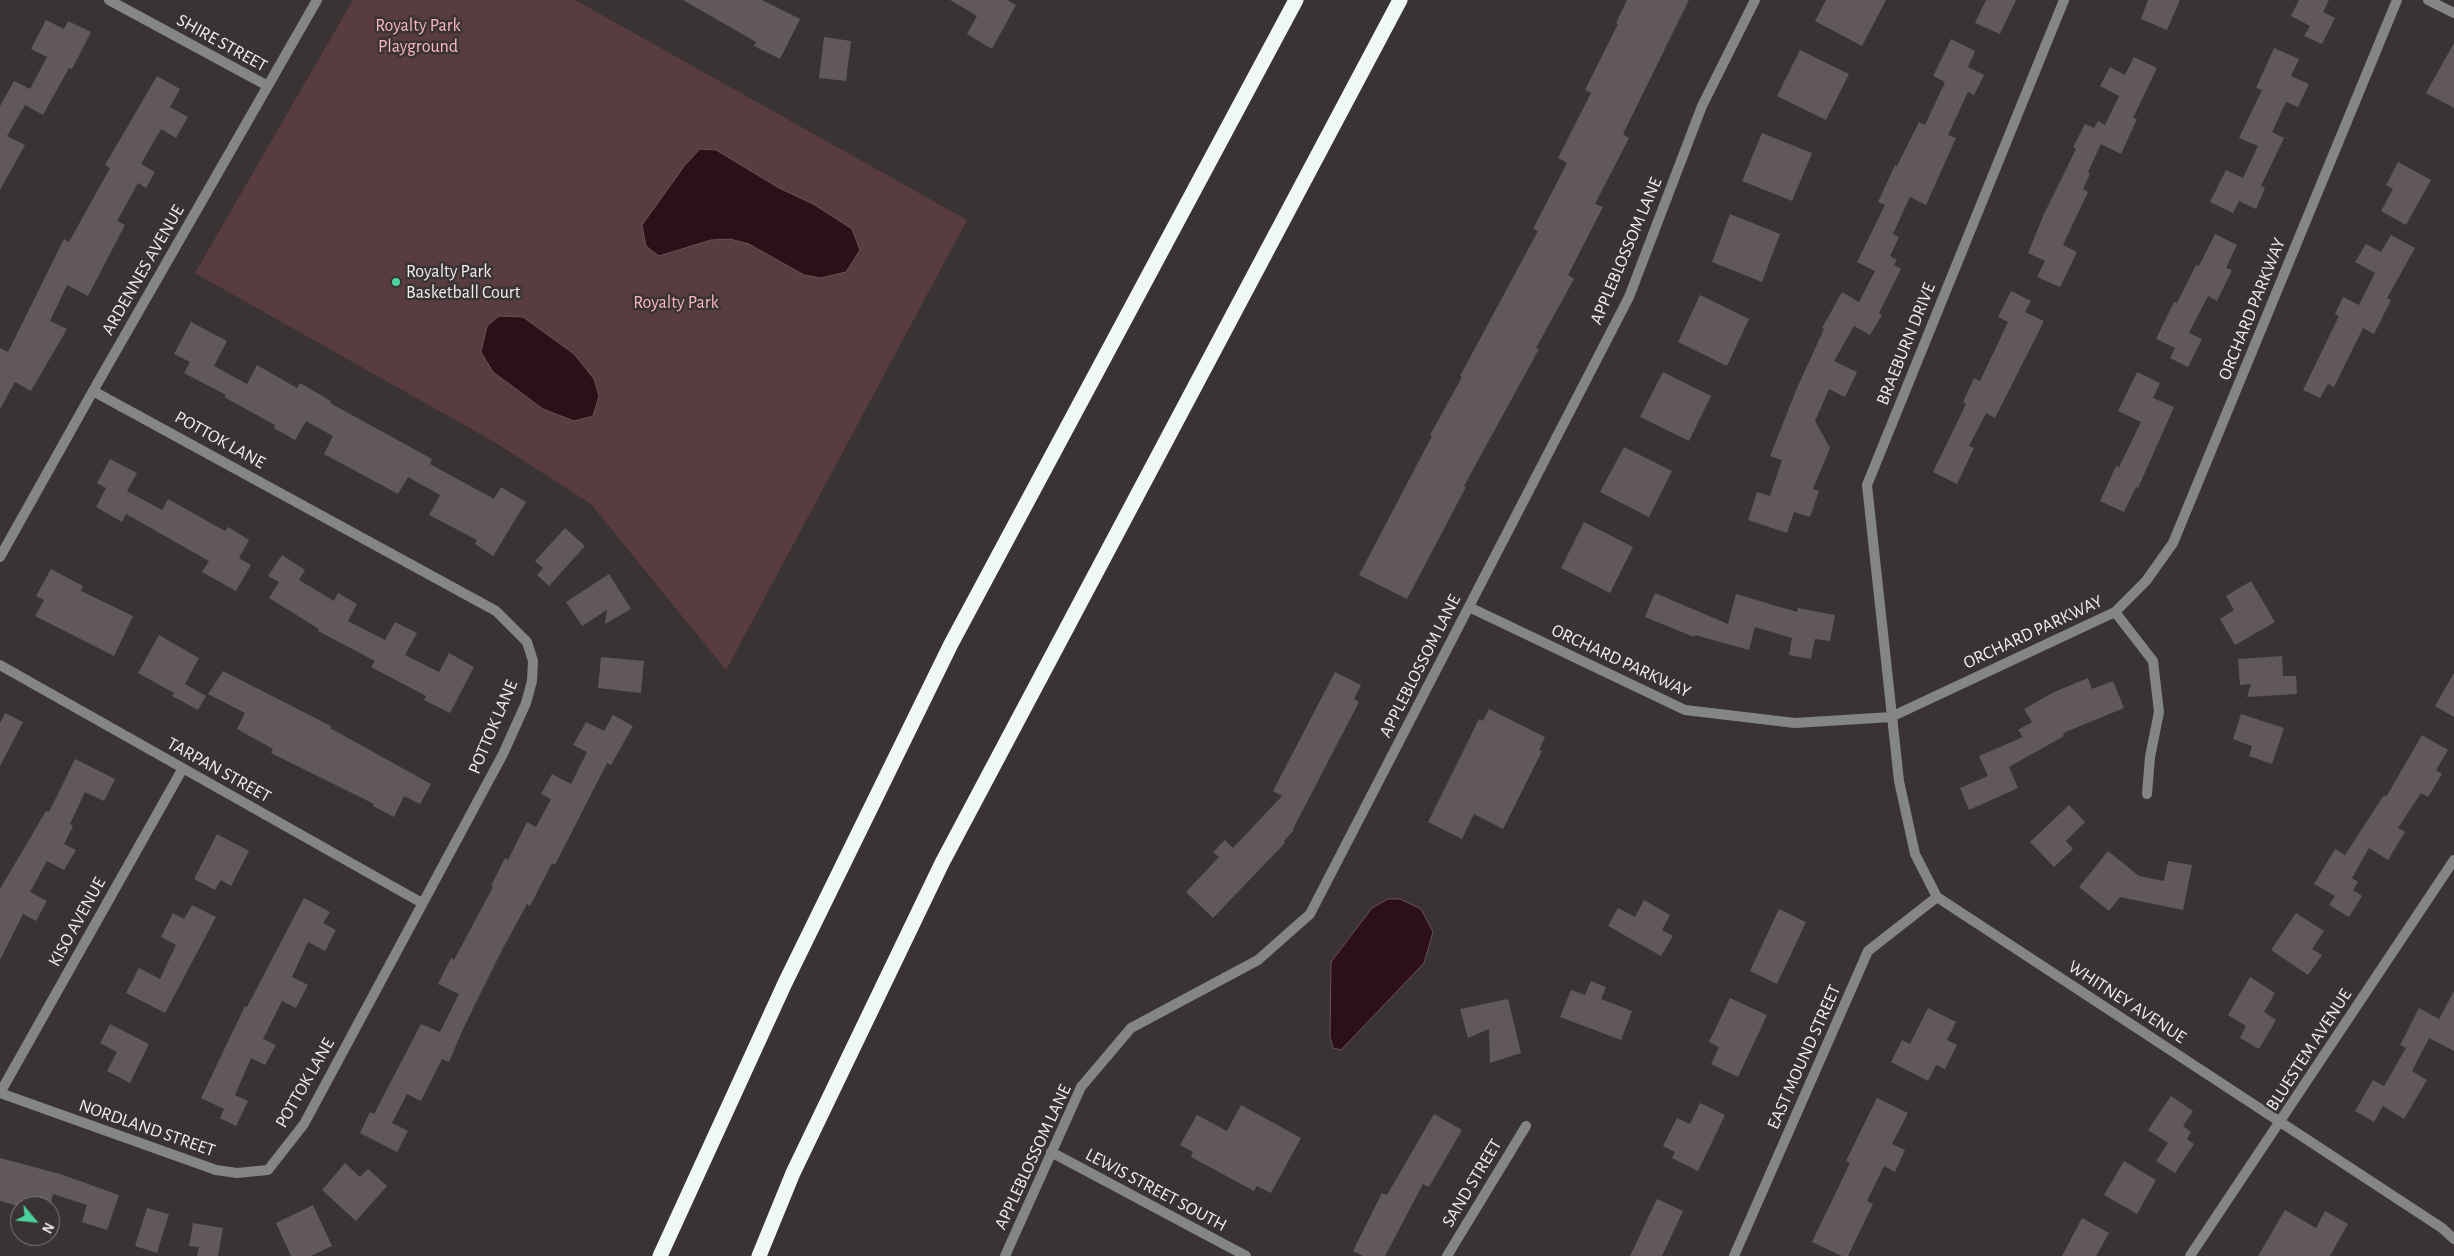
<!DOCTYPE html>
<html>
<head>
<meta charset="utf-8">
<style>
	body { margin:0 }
	#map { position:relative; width:2454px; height:1256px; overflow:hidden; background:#3a3334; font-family:"Alegreya Sans",sans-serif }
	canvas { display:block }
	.north { position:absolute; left:10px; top:1196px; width:50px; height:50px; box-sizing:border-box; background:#3a3334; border:1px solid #847d7e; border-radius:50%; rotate:118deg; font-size:14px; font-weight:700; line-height:20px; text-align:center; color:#f2edee }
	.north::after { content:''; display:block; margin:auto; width:18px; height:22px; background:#4ad49c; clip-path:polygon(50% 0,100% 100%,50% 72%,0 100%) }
</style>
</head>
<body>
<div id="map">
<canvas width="2454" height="1256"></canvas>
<div class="north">N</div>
</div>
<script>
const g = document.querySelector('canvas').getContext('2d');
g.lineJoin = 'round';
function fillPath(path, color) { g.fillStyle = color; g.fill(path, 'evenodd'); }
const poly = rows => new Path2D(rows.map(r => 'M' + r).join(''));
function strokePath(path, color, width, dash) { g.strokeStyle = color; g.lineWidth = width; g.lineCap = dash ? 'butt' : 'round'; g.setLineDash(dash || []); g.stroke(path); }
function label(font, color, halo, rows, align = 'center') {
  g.font = font + ' "Alegreya Sans",sans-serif'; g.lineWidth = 5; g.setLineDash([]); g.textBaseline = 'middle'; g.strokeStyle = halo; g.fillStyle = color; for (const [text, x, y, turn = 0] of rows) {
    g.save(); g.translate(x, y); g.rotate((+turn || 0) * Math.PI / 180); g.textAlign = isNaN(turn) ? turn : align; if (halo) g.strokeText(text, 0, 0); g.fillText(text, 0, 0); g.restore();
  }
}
fillPath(poly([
	[353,0,575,0,967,220,726,670,591,504,496,443,195,273]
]), '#593c42');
const water = poly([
	[700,149,716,150,779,188,813,204,852,229,860,250,846,272,821,278,804,275,749,244,730,239,711,240,659,256,646,246,642,225,685,165,700,149],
	[499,316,523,317,574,354,594,379,599,396,593,416,574,421,543,409,493,372,481,352,487,326,499,316],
	[1388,899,1400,899,1421,909,1433,932,1424,963,1341,1050,1333,1048,1330,1037,1331,962,1372,908,1388,899]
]);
fillPath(water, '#2d0f18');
strokePath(water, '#685258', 1);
fillPath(poly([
	[683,0,762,0,800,19,780,59,754,46,756,42],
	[950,0,1007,0,1016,5,992,49,967,34,977,16],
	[1627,0,1689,0,1623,134,1629,138,1595,204,1603,207,1568,275,1574,279,1536,348,1539,349,1464,486,1466,487,1407,599,1359,575,1432,436,1430,435,1462,377,1460,376,1538,231,1533,229,1567,163,1558,158,1591,93,1585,90,1618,24,1616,23],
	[1826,0,1886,0,1862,46,1815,21],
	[1986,0,2016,0,2000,34,1975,23],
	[2148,0,2180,0,2167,30,2141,19],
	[2299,0,2329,0,2323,12,2335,18,2322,44,2304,36,2310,26,2291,16],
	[46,20,64,29,68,21,91,32,72,69,69,68,43,115,25,105,7,136,25,145,0,190,0,106,14,81,30,89,47,57,31,49],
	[824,37,851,41,846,81,819,78],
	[1951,39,1975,51,1968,67,1984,75,1974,95,1968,92,1948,135,1956,138,1926,205,1910,197,1893,234,1899,237,1890,256,1897,260,1894,265,1901,269,1879,313,1882,315,1870,335,1854,326,1834,361,1857,372,1845,397,1829,389,1815,421,1830,448,1813,489,1819,491,1810,517,1794,512,1787,533,1748,520,1757,492,1770,496,1782,460,1770,456,1797,388,1824,329,1822,328,1842,292,1859,302,1875,271,1857,262,1885,205,1878,202,1895,165,1897,166,1919,122,1925,125,1945,82,1933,76],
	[2454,43,2454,108,2426,93],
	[2274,48,2299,59,2291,76,2309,84,2298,107,2286,102,2272,132,2284,138,2261,186,2265,188,2256,209,2239,201,2233,213,2210,202,2226,170,2243,178,2258,146,2239,138,2262,90,2256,88],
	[1800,50,1849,74,1826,120,1777,96],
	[2134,57,2157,68,2133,118,2137,119,2121,154,2101,144,2088,172,2090,174,2083,189,2088,192,2063,245,2077,252,2060,287,2037,277,2045,261,2028,253,2044,214,2076,149,2073,147,2085,124,2094,128,2098,121,2105,125,2119,96,2100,86,2110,67,2125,75],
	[157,76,180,89,170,107,188,117,176,138,161,129,141,164,155,172,146,188,138,183,117,221,125,225,88,296,67,285,50,321,67,329,31,391,15,382,0,409,0,348,8,352,64,239,69,242,110,168,105,165],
	[1762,133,1812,153,1792,201,1742,181],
	[2398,162,2431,180,2406,225,2381,211,2393,189,2386,185],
	[1730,214,1780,234,1762,282,1712,262],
	[2215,234,2237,245,2226,268,2232,270,2217,301,2208,296,2189,333,2202,339,2188,367,2170,358,2175,348,2156,339,2174,302,2177,303,2196,265,2199,266],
	[2391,235,2415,248,2387,298,2391,300,2374,334,2363,328,2334,387,2328,384,2320,398,2303,390,2339,316,2335,314,2343,297,2359,305,2375,273,2355,262,2366,244,2381,252],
	[2011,291,2031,301,2025,312,2044,321,1995,418,1986,413,1969,446,1974,448,1957,484,1933,472,1966,404,1963,402,1974,378,1980,381,2008,322,1998,317],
	[1700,295,1749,319,1727,366,1678,342],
	[191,322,227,341,214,366,247,384,257,365,297,388,300,383,331,401,330,403,432,459,430,464,494,499,501,487,526,502,493,556,475,544,477,540,429,515,440,495,408,477,398,494,324,454,333,436,306,421,295,440,274,428,275,425,224,397,226,395,184,373,190,362,174,354],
	[1663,372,1711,396,1689,441,1640,417],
	[2137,372,2160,383,2153,398,2174,407,2138,488,2136,487,2124,512,2100,501,2116,466,2119,467,2141,422,2118,411],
	[1624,447,1672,471,1649,517,1600,492],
	[110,459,137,473,127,491,162,510,168,499,225,531,228,527,249,540,239,558,251,565,236,591,202,572,209,561,126,514,122,522,96,507,106,488,97,483],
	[1584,522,1633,547,1610,593,1561,568],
	[565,528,585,546,549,586,537,575,543,568,535,561],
	[282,555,305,570,299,580,334,601,338,593,357,604,348,621,385,640,395,622,417,633,405,655,439,672,449,653,474,667,450,713,424,700,426,696,371,667,375,661,318,631,319,629,269,598,279,582,268,576],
	[51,569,83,586,81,591,133,616,114,656,35,616,44,600,36,596],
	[609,574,631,609,605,624,607,610,582,626,566,602],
	[2251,581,2275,622,2235,645,2220,619,2234,610,2226,596],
	[1655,593,1728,624,1736,594,1797,612,1798,608,1835,615,1830,641,1815,639,1811,659,1789,655,1792,638,1755,627,1749,650,1695,635,1694,637,1645,617],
	[159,635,199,658,185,684,206,696,198,710,172,696,174,693,138,673],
	[2282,656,2283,676,2296,676,2297,694,2247,697,2251,684,2240,685,2238,659],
	[601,657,644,661,641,693,598,688],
	[223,671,331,726,330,728,431,784,420,804,404,796,394,817,373,806,374,804,271,753,273,749,237,729,245,713,208,694],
	[1335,672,1361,685,1354,699,1359,702,1293,829,1294,830,1284,841,1285,843,1213,918,1186,892,1219,857,1213,852,1225,840,1233,848,1282,796,1273,791],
	[2454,673,2454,717,2435,706],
	[2088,678,2092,689,2113,681,2124,708,2063,733,2064,736,2009,767,2018,788,1969,810,1960,788,1988,776,1979,756,2023,737,2018,730,2032,722,2024,709,2054,692],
	[1489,709,1545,737,1539,750,1542,751,1503,829,1474,814,1462,839,1428,822,1479,719,1483,721],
	[5,713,23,722,0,766,0,723],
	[2241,714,2284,728,2272,764,2249,756,2252,746,2233,739],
	[613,715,633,726,611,765,607,763,555,865,552,863,530,906,527,904,501,952,463,1029,449,1062,442,1059,421,1101,407,1094,392,1123,408,1131,397,1152,360,1133,370,1112,374,1114,421,1024,440,1032,459,994,438,984,451,958,454,960,493,887,491,886,505,858,508,860,527,822,536,827,551,799,541,794,552,774,571,784,587,752,573,745,586,722,604,731],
	[2422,735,2448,750,2436,770,2442,774,2428,797,2421,793,2398,828,2405,832,2388,860,2369,848,2352,878,2358,882,2353,890,2362,896,2349,917,2329,905,2335,896,2314,884,2335,849,2345,855,2384,795,2386,797],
	[75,759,115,779,104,801,85,792,70,824,73,826,64,844,76,850,64,870,47,861,30,892,47,901,36,921,23,914,0,960,0,889,46,811,49,812],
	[2069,805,2085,822,2066,841,2073,849,2054,867,2030,842],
	[217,834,249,851,231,886,221,880,215,890,194,879],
	[2108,851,2139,876,2164,881,2168,861,2192,865,2183,910,2120,897,2109,911,2079,887],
	[304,898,330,912,323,923,336,930,325,951,308,942,292,977,308,985,296,1008,282,1001,263,1039,276,1045,265,1065,251,1058,235,1095,248,1101,236,1126,220,1118,224,1109,201,1098,245,1006,247,1007],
	[1644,900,1670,915,1662,930,1673,936,1661,956,1608,926,1618,908,1635,917],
	[192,905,216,917,165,1013,126,993,139,968,160,979,176,945,161,937,173,913,184,919],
	[1779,909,1806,922,1777,984,1750,971],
	[2296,913,2324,931,2312,949,2322,955,2308,975,2271,950],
	[2250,977,2275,993,2264,1012,2276,1020,2259,1049,2240,1038,2246,1026,2228,1015],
	[1591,981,1606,987,1601,999,1632,1011,1621,1040,1560,1017,1571,990,1585,995],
	[2454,991,2454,1051,2429,1038,2412,1071,2427,1080,2404,1119,2383,1106,2374,1122,2355,1111,2373,1080,2384,1086,2406,1048,2400,1045,2419,1008,2439,1019],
	[1730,998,1767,1015,1738,1077,1711,1064,1719,1047,1709,1042],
	[1508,999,1521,1053,1490,1063,1489,1029,1468,1038,1460,1009],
	[1928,1008,1956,1022,1947,1040,1957,1045,1945,1069,1936,1065,1928,1081,1891,1062,1902,1040,1910,1044],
	[110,1024,149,1044,130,1083,107,1071,117,1052,100,1043],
	[2171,1096,2193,1111,2183,1126,2191,1132,2187,1139,2194,1144,2175,1173,2156,1161,2168,1143,2148,1130],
	[1877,1098,1908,1113,1892,1144,1905,1150,1895,1172,1884,1166,1867,1201,1873,1204,1848,1256,1842,1256,1812,1242,1850,1163,1846,1161],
	[1700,1103,1725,1115,1698,1171,1672,1158,1675,1152,1663,1146,1677,1118,1690,1124],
	[1241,1105,1301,1138,1271,1193,1257,1186,1254,1191,1191,1157,1193,1152,1180,1145,1197,1115,1227,1131],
	[1434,1114,1462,1130,1429,1187,1423,1184,1385,1256,1363,1256,1353,1251,1382,1193,1387,1195],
	[0,1158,60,1174,119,1195,107,1230,82,1222,87,1205,53,1194,50,1206,18,1206,0,1201],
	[2124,1161,2156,1180,2137,1214,2104,1195],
	[345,1163,360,1177,368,1169,387,1186,356,1221,322,1190],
	[1657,1199,1683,1211,1662,1256,1630,1256],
	[313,1205,332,1246,311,1256,291,1256,276,1223],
	[147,1208,169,1214,157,1253,135,1246],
	[2285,1210,2316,1228,2325,1211,2348,1224,2330,1256,2258,1256],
	[2082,1218,2109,1233,2096,1256,2062,1256],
	[193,1223,223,1228,218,1256,197,1256,199,1247,189,1246]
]), '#605859');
strokePath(poly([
	[109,0,268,86],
	[2064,0,1867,485,1899,781,1915,854,1937,897,2442,1228,2454,1239],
	[2428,0,2454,13],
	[0,557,93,391,317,0],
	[1469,607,1685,710,1795,723,1891,717,2115,612,2146,581,2173,543,2397,0],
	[2115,612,2153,661,2159,712,2150,757,2147,794],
	[0,665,422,903],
	[0,1093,216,1170,237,1173,268,1170,304,1124,503,754,526,703,532,681,533,661,527,642,496,611,93,391],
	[0,1093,183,768],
	[1051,1152,1246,1256],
	[1005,1256,1081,1087,1131,1028,1258,960,1310,914,1629,297,1702,106,1755,0],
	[1447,1256,1526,1126],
	[1734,1256,1868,951,1937,897],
	[2190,1256,2454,860]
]), '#838685', 10);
strokePath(poly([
	[660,1256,785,983,951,644,1296,0],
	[759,1256,793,1173,942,863,1400,0]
]), '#f0f8f4', 15);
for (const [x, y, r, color] of [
	[396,282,5,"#4ad49c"]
]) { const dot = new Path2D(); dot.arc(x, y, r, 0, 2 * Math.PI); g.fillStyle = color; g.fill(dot); strokePath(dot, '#3a3334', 2); }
label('18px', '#fab6c5', '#3a3334', [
	["Royalty Park",418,26],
	["Playground",418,47],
	["Royalty Park",676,303]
]);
label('18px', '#f2edee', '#3a3334', [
	["SHIRE STREET",222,43,29],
	["APPLEBLOSSOM LANE",1626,251,-67],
	["ARDENNES AVENUE",143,270,-60],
	["ORCHARD PARKWAY",2252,309,-68],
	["BRAEBURN DRIVE",1906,344,-68],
	["POTTOK LANE",220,440,29],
	["ORCHARD PARKWAY",2033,632,-25],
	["ORCHARD PARKWAY",1621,661,25],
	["APPLEBLOSSOM LANE",1420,666,-63],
	["POTTOK LANE",493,727,-67],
	["TARPAN STREET",219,770,29],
	["KISO AVENUE",77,922,-61],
	["WHITNEY AVENUE",2127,1002,33],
	["BLUESTEM AVENUE",2309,1050,-57],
	["EAST MOUND STREET",1804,1057,-66],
	["POTTOK LANE",305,1083,-60],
	["NORDLAND STREET",147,1128,19],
	["APPLEBLOSSOM LANE",1033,1157,-65],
	["SAND STREET",1472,1183,-59],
	["LEWIS STREET SOUTH",1156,1190,28]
]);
label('18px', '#f2edee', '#3a3334', [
	["Royalty Park",406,272],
	["Basketball Court",406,293]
], 'left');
</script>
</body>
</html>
